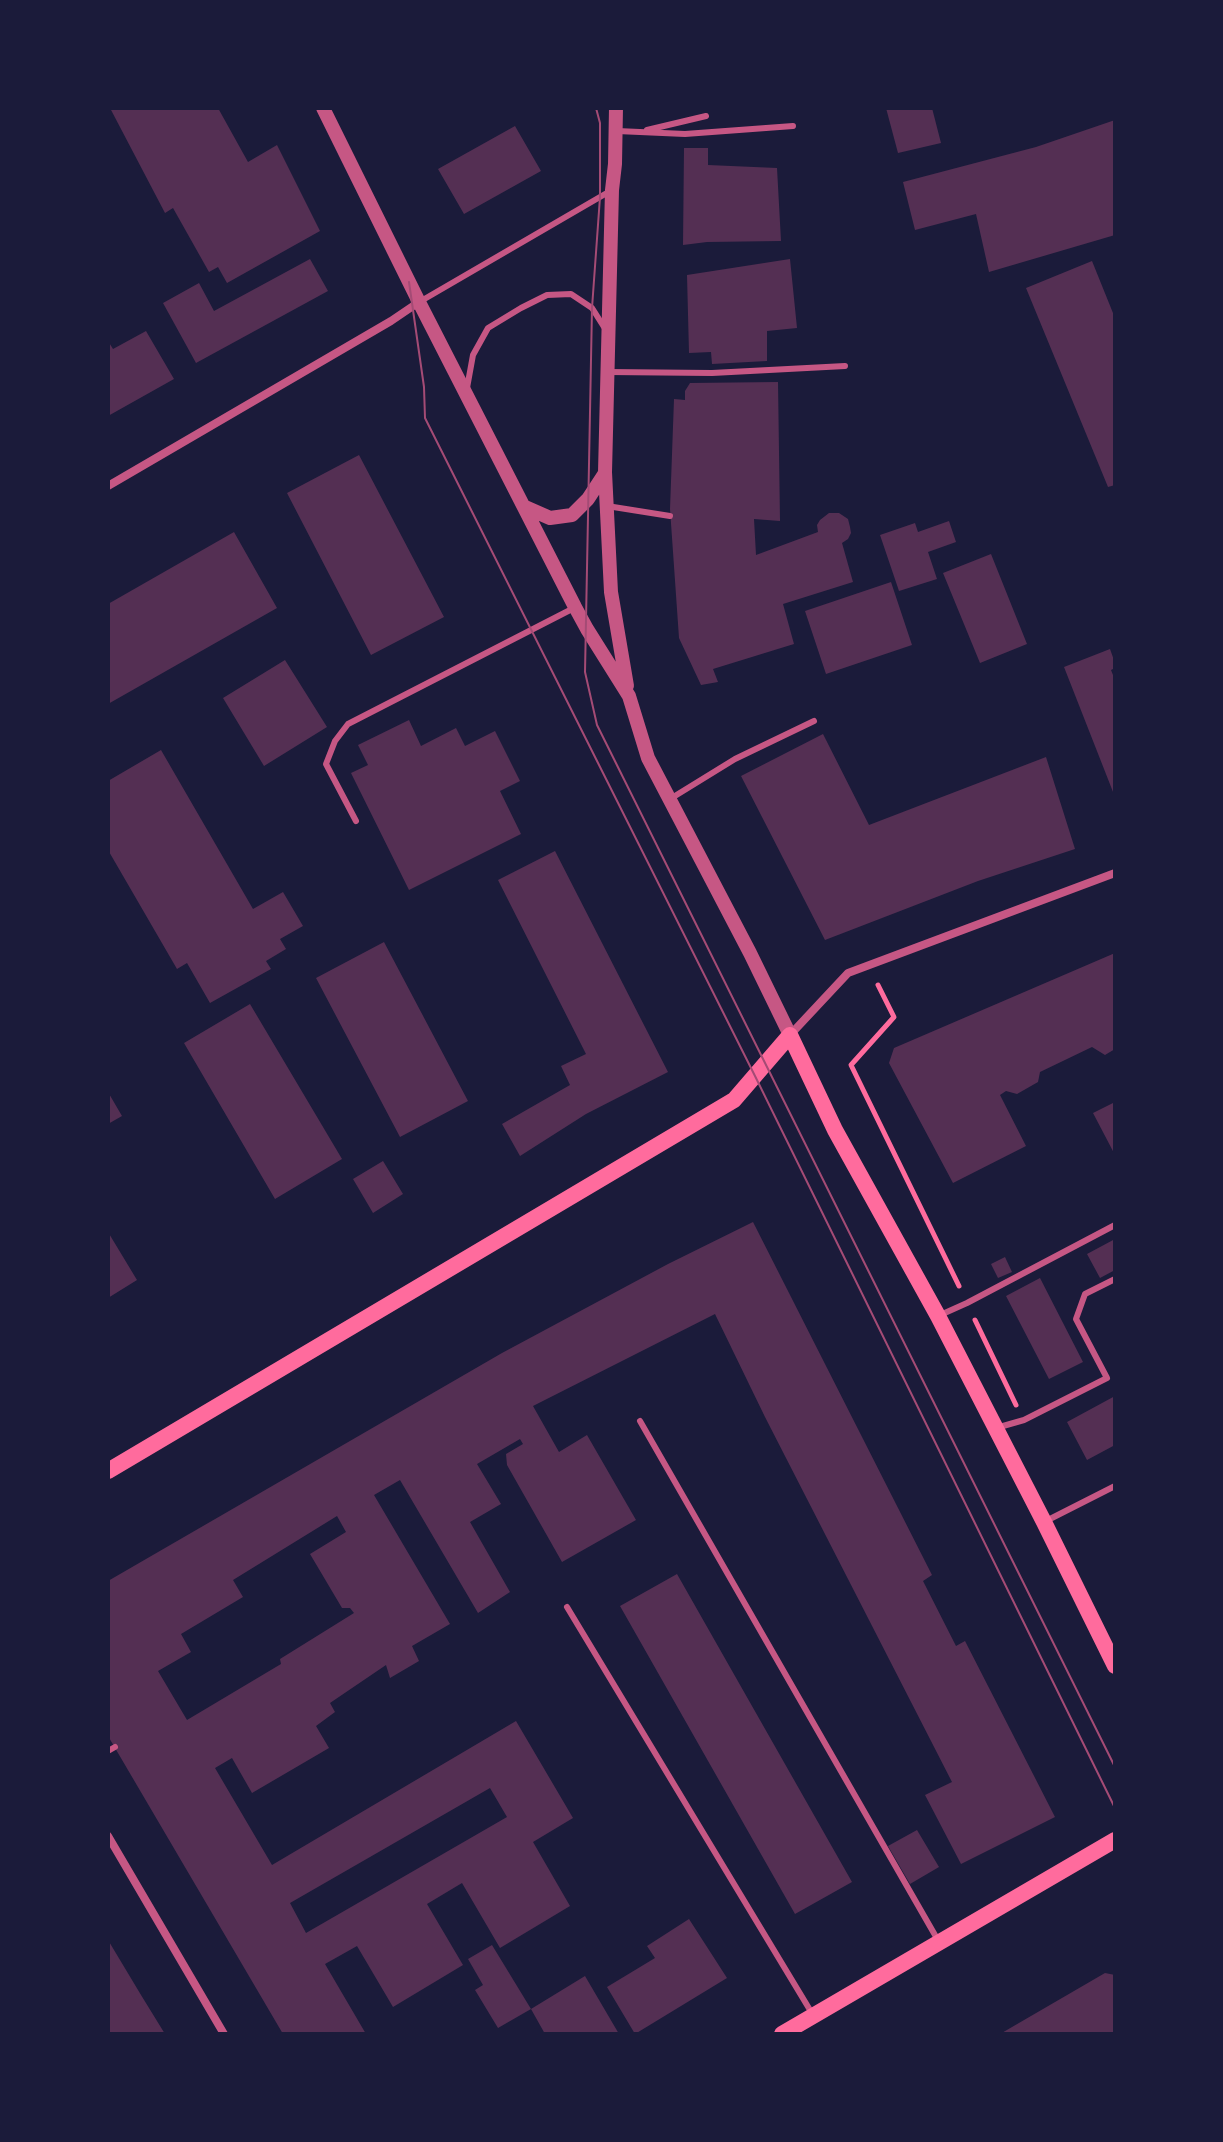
<!DOCTYPE html>
<html>
<head>
<meta charset="utf-8">
<style>
	body { margin:0 }
	#map { position:relative; width:1223px; height:2142px; overflow:hidden; background:#1b1b3a; font-family:Ubuntu,sans-serif }
	canvas { display:block }
	.frame { position:absolute; inset:0; border:110px solid #1b1b3a; pointer-events:none }
</style>
</head>
<body>
<div id="map">
<canvas width="1223" height="2142"></canvas>
<div class="frame"></div>
</div>
<script>
const g = document.querySelector('canvas').getContext('2d');
g.lineJoin = 'round';
function fillPath(path, color) { g.fillStyle = color; g.fill(path, 'evenodd'); }
const poly = rows => new Path2D(rows.map(r => 'M' + r).join(''));
function strokePath(path, color, width, dash) { g.strokeStyle = color; g.lineWidth = width; g.lineCap = dash ? 'butt' : 'round'; g.setLineDash(dash || []); g.stroke(path); }
fillPath(poly([
	[110,108,218,108,248,162,277,145,320,231,227,283,218,267,209,272,173,208,165,213],
	[886,108,932,108,941,143,898,153],
	[1115,120,1115,235,989,272,976,214,915,230,903,182,1036,147],
	[515,126,541,171,464,214,438,169],
	[684,148,708,148,708,165,777,168,781,241,707,242,683,245],
	[310,259,328,291,196,363,163,303,199,283,214,311],
	[790,259,797,328,767,331,767,361,712,364,711,352,689,353,687,275],
	[1092,261,1115,318,1115,485,1108,487,1026,288],
	[146,331,174,379,108,416,108,341,113,349],
	[778,382,780,521,754,519,756,555,818,532,817,525,820,520,829,513,839,513,848,519,850,527,851,533,848,539,842,543,853,582,783,604,794,644,713,669,718,682,701,685,679,638,670,509,674,399,685,400,685,391,690,383],
	[359,455,444,617,371,655,287,493],
	[949,521,956,542,928,552,937,579,899,591,880,535,915,523,918,532],
	[234,532,277,608,108,704,108,604],
	[991,554,1027,644,980,663,943,573],
	[891,582,912,645,826,674,805,611],
	[1110,649,1115,663,1115,668,1111,670,1115,680,1115,797,1064,667],
	[285,660,327,727,264,766,223,698],
	[409,720,421,746,456,728,465,746,495,731,520,781,500,791,521,834,409,890,351,773,368,765,358,745],
	[823,734,869,825,1046,757,1075,849,978,881,825,940,741,776],
	[161,750,253,909,283,892,303,926,280,939,286,949,266,961,271,969,210,1003,187,963,177,969,108,850,108,781],
	[555,851,668,1072,586,1114,520,1156,502,1124,570,1085,561,1066,586,1054,498,880],
	[384,942,468,1101,400,1137,316,978],
	[1115,953,1115,1049,1105,1055,1092,1047,1040,1072,1038,1082,1017,1094,1006,1091,1000,1095,1026,1146,953,1183,889,1063,894,1048],
	[250,1004,342,1159,275,1199,184,1043],
	[108,1092,122,1116,108,1124],
	[1115,1102,1115,1155,1093,1113],
	[383,1161,403,1194,373,1213,353,1179],
	[753,1222,932,1575,923,1581,956,1646,965,1641,1055,1817,961,1864,925,1795,952,1782,765,1417,715,1314,533,1406,559,1452,587,1435,636,1520,562,1562,507,1465,506,1454,523,1444,520,1439,477,1464,501,1504,470,1522,510,1592,478,1613,400,1480,374,1495,450,1624,412,1646,419,1661,390,1678,386,1665,330,1703,335,1712,316,1726,329,1748,252,1793,232,1758,215,1768,272,1865,516,1721,573,1818,533,1842,570,1906,500,1948,462,1883,427,1904,463,1965,393,2007,357,1946,325,1964,366,2034,283,2034,108,1736,108,1581,502,1353,668,1264],
	[337,1516,346,1532,310,1554,342,1608,350,1608,354,1613,280,1659,281,1664,187,1720,158,1671,191,1652,181,1634,243,1597,233,1580],
	[490,1788,507,1817,306,1933,290,1903],
	[108,1232,137,1280,108,1298],
	[1115,1239,1115,1270,1100,1278,1087,1254],
	[1005,1257,1012,1272,998,1278,991,1264],
	[1040,1278,1083,1362,1049,1379,1006,1296],
	[1115,1396,1115,1445,1087,1460,1067,1422],
	[677,1574,852,1882,795,1914,620,1606],
	[917,1830,939,1867,910,1884,888,1846],
	[689,1919,727,1978,635,2034,607,1987,655,1958,647,1946],
	[108,1940,141,1995,165,2034,108,2034],
	[492,1945,531,2009,498,2028,475,1990,483,1985,468,1959],
	[1105,1973,1115,1975,1115,2034,1000,2034],
	[585,1976,619,2034,545,2034,531,2009]
]), '#542f53');
strokePath(poly([
	[878,985,894,1017,851,1065,959,1286],
	[975,1320,1016,1405]
]), '#ff6b9d', 5);
strokePath(poly([
	[647,130,706,116],
	[617,131,685,134,793,126],
	[421,301,612,190],
	[608,372,712,373,845,366],
	[467,388,473,355,488,328,521,308,547,295,571,294,592,308,604,327],
	[607,506,670,516],
	[670,799,735,759,814,721],
	[356,821,326,764,335,741,348,724,574,608],
	[938,1316,967,1303,1115,1225],
	[640,1421,939,1942],
	[996,1428,1024,1420,1107,1378,1076,1319,1085,1294,1115,1279],
	[1044,1522,1115,1486],
	[567,1607,813,2015],
	[108,1751,115,1747]
]), '#c65784', 6);
strokePath(poly([
	[108,486,391,321,419,302],
	[790,1035,848,973,1115,873],
	[108,1836,224,2034]
]), '#c65784', 8);
strokePath(poly([
	[323,108,419,302,575,607,587,629,629,696,648,758,750,953,790,1035],
	[616,108,615,164,612,190,605,472,611,592,627,686],
	[525,507,550,518,572,515,588,499,605,473]
]), '#c65784', 14);
strokePath(poly([
	[108,1471,734,1100,790,1035,835,1130,938,1316,1044,1522,1115,1666],
	[782,2034,1115,1840]
]), '#ff6b9d', 16);
strokePath(poly([
	[596,108,600,123,600,197,592,308,585,672,597,725,1115,1767],
	[409,282,424,387,425,418,755,1076,1115,1808]
]), '#a44b75', 2);
</script>
</body>
</html>
